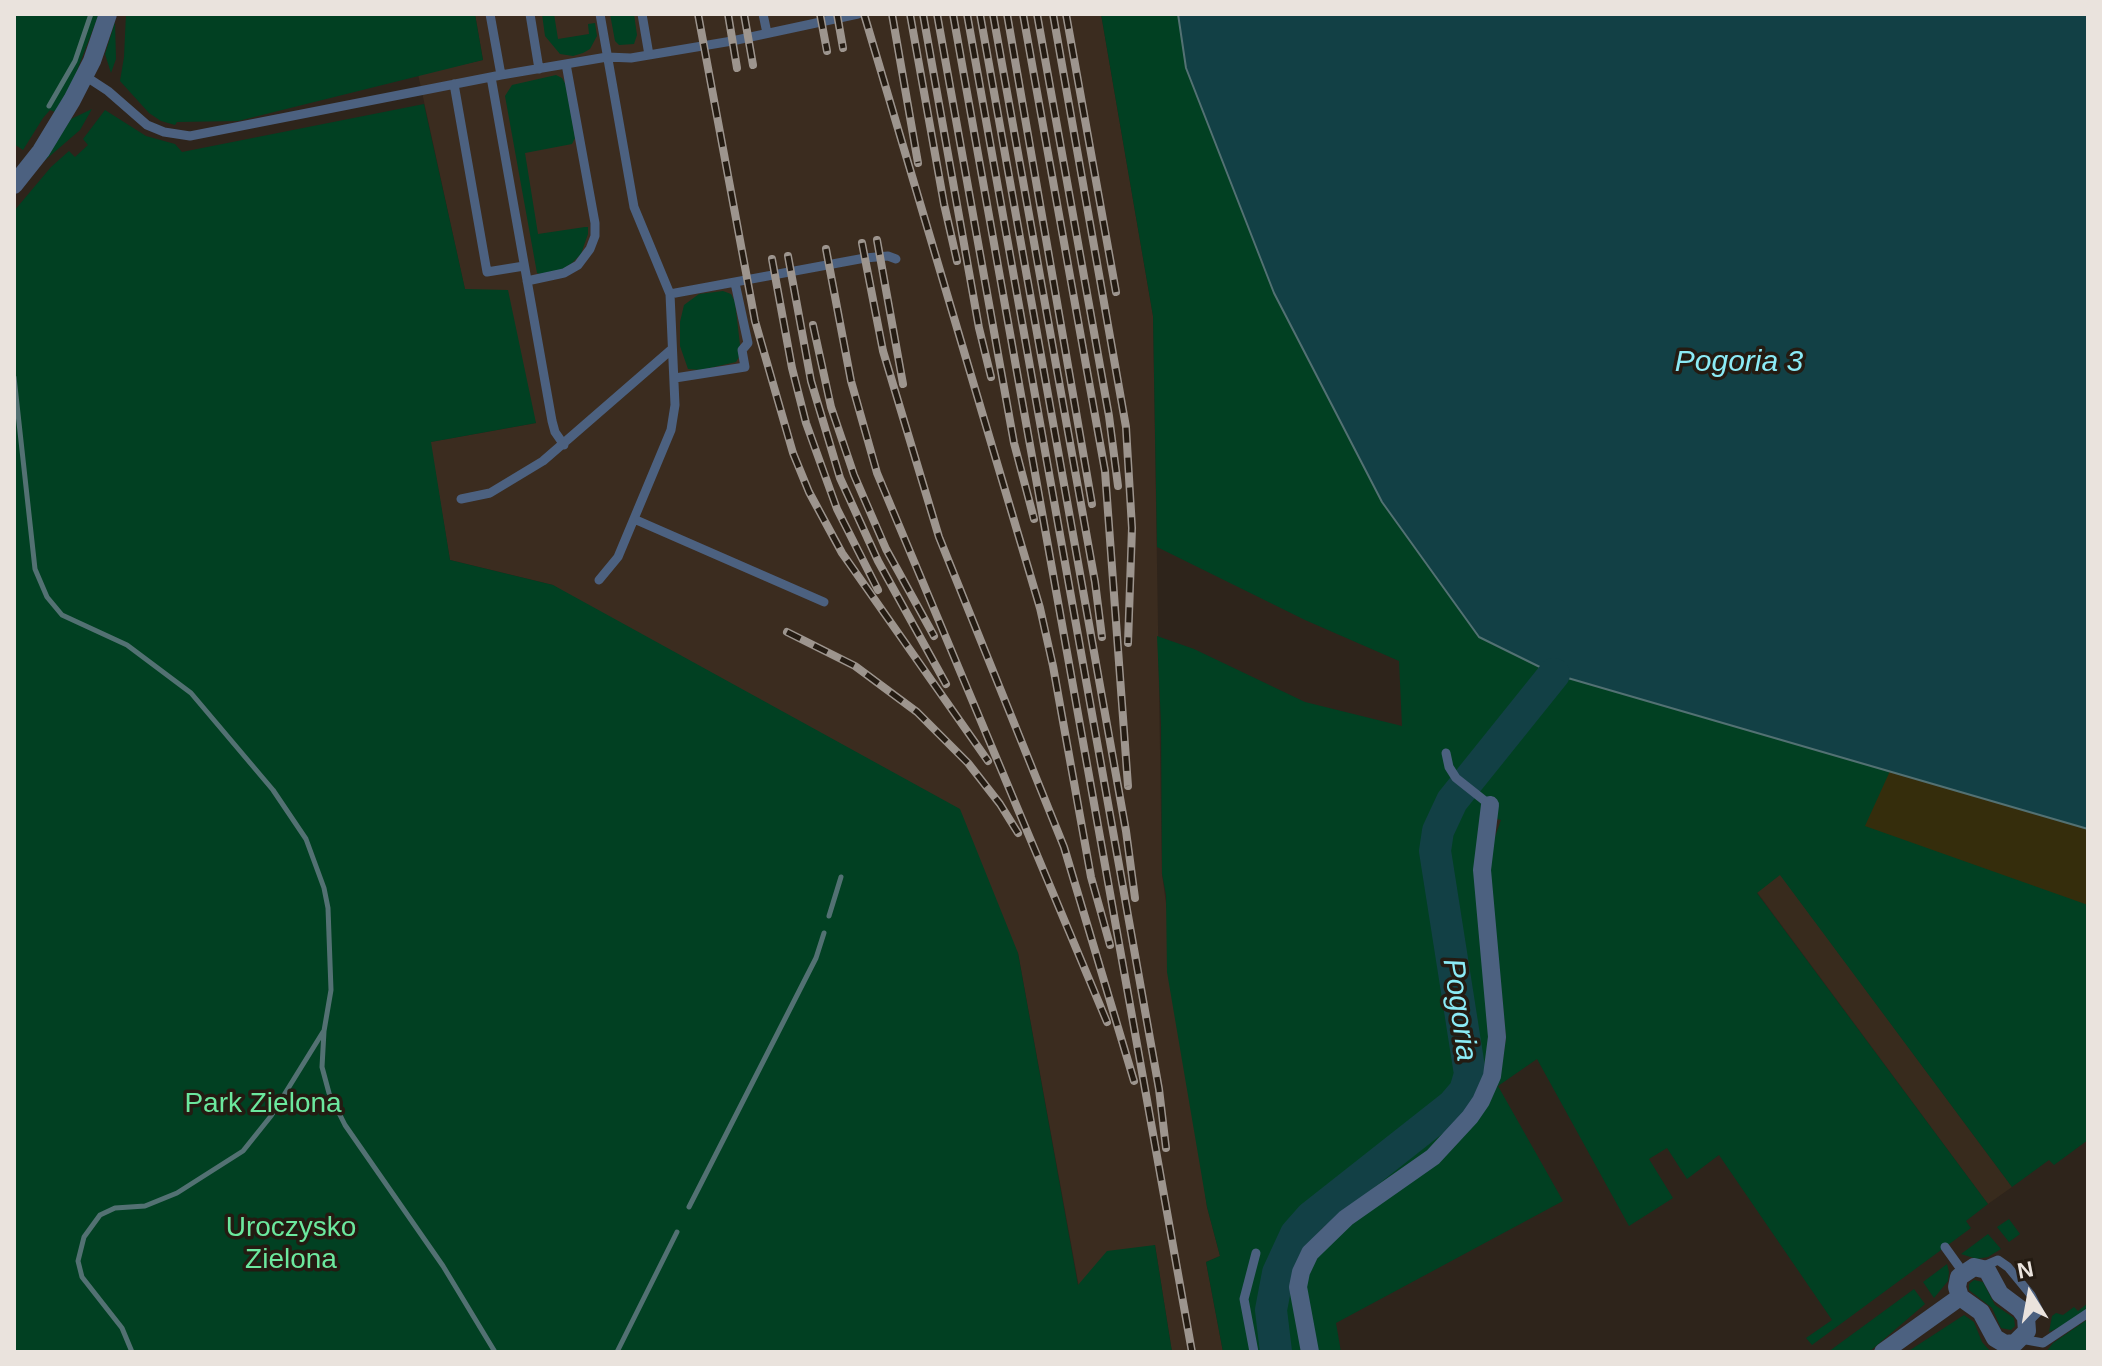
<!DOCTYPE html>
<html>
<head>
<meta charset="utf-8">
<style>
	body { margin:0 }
	#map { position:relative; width:2102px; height:1366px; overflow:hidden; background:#2e241b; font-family:Helvetica,sans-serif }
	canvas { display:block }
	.frame { position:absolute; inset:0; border:16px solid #eae3dd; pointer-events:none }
	.north { position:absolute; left:1990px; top:1254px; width:80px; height:80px; -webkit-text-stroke:6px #241b12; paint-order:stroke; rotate:349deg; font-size:22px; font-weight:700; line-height:32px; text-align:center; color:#eae3dd }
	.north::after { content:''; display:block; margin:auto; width:28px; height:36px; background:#eae3dd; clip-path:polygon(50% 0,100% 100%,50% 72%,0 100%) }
</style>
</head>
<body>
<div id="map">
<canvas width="2102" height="1366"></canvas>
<div class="frame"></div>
<div class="north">N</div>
</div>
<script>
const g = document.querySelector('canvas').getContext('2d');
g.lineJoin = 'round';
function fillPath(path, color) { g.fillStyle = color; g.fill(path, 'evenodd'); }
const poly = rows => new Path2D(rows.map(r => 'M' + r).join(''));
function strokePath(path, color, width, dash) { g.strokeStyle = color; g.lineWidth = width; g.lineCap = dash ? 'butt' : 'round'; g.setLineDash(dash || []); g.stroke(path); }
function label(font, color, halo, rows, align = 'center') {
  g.font = font + ' Helvetica,sans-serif'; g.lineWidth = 7; g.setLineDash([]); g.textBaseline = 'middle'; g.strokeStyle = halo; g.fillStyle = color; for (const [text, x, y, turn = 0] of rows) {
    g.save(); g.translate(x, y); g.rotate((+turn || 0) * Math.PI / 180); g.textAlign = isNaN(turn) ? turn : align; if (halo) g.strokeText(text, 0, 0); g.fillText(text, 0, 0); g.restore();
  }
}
fillPath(poly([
	[1780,874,2012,1187,1988,1204,1757,892]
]), '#382b1d');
fillPath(poly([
	[475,14,1101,14,1153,316,1162,874,1207,1207,1220,1256,1206,1262,1223,1352,1172,1352,1155,1245,1079,1287,1018,953,553,585,450,560,430,442,536,423,465,290,418,74,483,60]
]), '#3b2c1f');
fillPath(poly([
	[14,14,99,14,73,81,55,112,50,110,43,118,23,150,14,144],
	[126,14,475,14,483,60,238,121,177,122,175,125,161,121,149,113,120,81,124,57],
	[542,14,554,14,558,39,589,34,588,24,595,23,597,36,590,49,583,53,573,56,560,54,545,36],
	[610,14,634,14,637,35,634,44,619,45,615,41],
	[1101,14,2088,14,2088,1140,2054,1165,2049,1160,2012,1187,1780,875,1757,893,1988,1204,1966,1221,1971,1228,1812,1345,1806,1338,1832,1320,1719,1155,1687,1179,1667,1148,1649,1159,1673,1198,1629,1226,1537,1059,1498,1086,1563,1201,1336,1323,1341,1352,1317,1352,1305,1285,1308,1272,1327,1244,1394,1191,1501,1072,1506,1038,1490,875,1493,842,1501,820,1481,815,1490,1041,1481,1084,1468,1107,1430,1151,1329,1221,1304,1249,1302,1352,1223,1352,1206,1262,1220,1256,1207,1207,1167,972,1166,895,1162,874,1161,724,1157,636,1194,649,1305,702,1402,726,1399,661,1305,620,1157,547,1153,316],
	[115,22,116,59,111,73,105,54],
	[556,75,562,78,566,85,575,138,572,144,525,153,538,234,585,227,588,227,588,234,581,254,572,263,561,270,540,274,537,273,505,96,512,85],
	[424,104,465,289,508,290,536,423,431,442,450,560,553,585,960,809,1018,953,1078,1285,1107,1251,1155,1245,1172,1352,14,1352,14,211,51,167,69,151,75,157,88,145,83,139,105,110,146,136,175,144,182,152],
	[92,109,80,130,43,162,71,119],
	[723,291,731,294,735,302,740,345,739,357,736,362,701,370,688,369,680,346,680,322,684,305,699,294],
	[2009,1219,2020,1234,2009,1242,1997,1227],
	[1988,1234,2001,1249,1988,1257,1977,1259,1961,1254],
	[1947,1264,1949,1272,1948,1281,1934,1298,1923,1282],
	[1974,1280,1983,1282,1995,1305,2014,1318,2015,1326,2011,1330,2001,1328,1992,1308,1969,1290,1969,1284],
	[1914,1289,1925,1304,1869,1352,1828,1352],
	[2088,1303,2088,1315,2049,1332,2052,1316,2056,1313,2063,1315,2074,1307,2078,1311],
	[1964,1315,1974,1322,1982,1342,1991,1352,1907,1352],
	[2088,1319,2088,1352,2046,1352,2053,1343]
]), '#014022');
fillPath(poly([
	[1890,771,2088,829,2088,905,1865,826]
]), '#352d0c');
const water = poly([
	[1178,14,2088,14,2088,829,1554,674,1479,637,1382,502,1274,293,1186,68,1178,14]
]);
fillPath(water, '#124045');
strokePath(water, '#537173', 2);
strokePath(poly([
	[49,106,75,61,91,14],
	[14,377,35,569,47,597,62,615,127,645,191,693,273,790,306,839,324,888,328,908,331,990,324,1031,322,1067,329,1093,345,1125,443,1266,495,1352],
	[829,916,841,877],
	[689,1207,816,958,824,933],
	[132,1352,122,1328,82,1277,78,1261,84,1237,100,1215,115,1208,145,1206,177,1193,243,1151,271,1116,323,1032],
	[617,1352,677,1232]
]), '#537173', 5);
strokePath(poly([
	[1276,1352,1271,1310,1278,1273,1296,1234,1311,1217,1453,1105,1465,1091,1470,1074,1435,851,1438,831,1452,801,1554,674]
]), '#124045', 32);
strokePath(poly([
	[490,14,501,75],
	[530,14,539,69],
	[600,14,634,207,670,294,865,258,888,256,896,259],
	[642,14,649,55],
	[763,14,767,33],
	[85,76,108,91,147,125,164,132,190,136,501,75,607,57,631,58,732,41,858,14],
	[491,77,552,421,555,432,564,445],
	[454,84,487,272,524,266],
	[527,281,564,273,578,265,590,249,595,236,595,223,566,64],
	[675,378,745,367,742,350,748,343,735,283],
	[461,499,490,493,543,461,672,349],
	[634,519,824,602],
	[599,580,618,557,671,430,675,405,670,294],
	[1446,753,1449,767,1456,778,1490,805],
	[1945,1247,1963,1272],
	[1984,1266,1998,1260,2008,1267,2031,1295,2039,1311,2028,1322],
	[2021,1339,2043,1343,2088,1313],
	[1254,1352,1244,1299,1256,1253]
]), '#4c6180', 9);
strokePath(poly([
	[14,185,41,151,72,100,92,61,108,14],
	[1974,1267,1987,1270,2000,1294,2020,1309,2026,1317,2027,1331,2015,1343,2005,1344,1995,1338,1981,1312,1960,1297,1957,1287,1959,1277,1974,1267],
	[1310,1352,1298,1287,1301,1272,1310,1253,1346,1218,1433,1157,1470,1117,1481,1101,1492,1076,1497,1037,1482,870,1490,805],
	[1883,1352,1960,1297]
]), '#4c6180', 18);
const rail = poly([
	[698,14,755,321,793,453,809,492,842,553,988,761],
	[728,14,737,68],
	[744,14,753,65],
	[820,14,827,51],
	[837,14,843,48],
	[864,14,1040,608,1053,666,1091,877,1110,945],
	[892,14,918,163],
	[910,14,944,204,957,261],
	[923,14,979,328,991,377],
	[937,14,1014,443,1034,519],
	[953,14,1192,1352],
	[967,14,1159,1089,1166,1148],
	[980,14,1126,831,1135,898],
	[993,14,1095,582,1102,637],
	[1007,14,1092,504],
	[1023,14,1105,471,1128,786],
	[1037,14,1109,416,1118,486],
	[1053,14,1126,427,1132,528,1128,643],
	[1066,14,1116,292],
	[877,240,903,384],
	[862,243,883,351,939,537,1064,847,1134,1081],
	[826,249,851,381,877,473,1107,1022],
	[788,256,811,381,840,478,878,561,946,684],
	[772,259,792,368,806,423,837,509,878,590],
	[813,325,831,407,854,475,886,549,934,636],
	[787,632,855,666,917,712,968,763,1000,804,1018,833]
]);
strokePath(rail, '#9d958e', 8);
strokePath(rail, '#241b12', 5, [15]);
label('28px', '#6be89e', '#241b12', [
	["Park Zielona",263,1104],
	["Uroczysko",291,1228],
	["Zielona",291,1260]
]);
label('italic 30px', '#8bebf6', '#241b12', [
	["Pogoria 3",1739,363],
	["Pogoria",1459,1010,82]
]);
</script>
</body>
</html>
